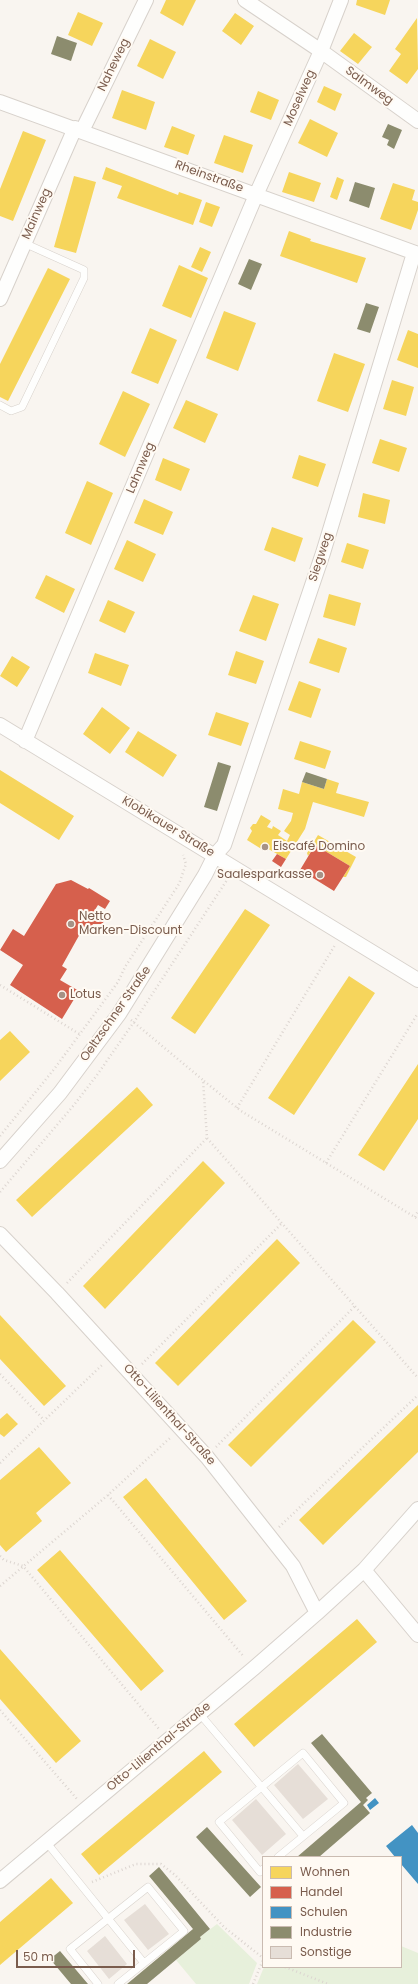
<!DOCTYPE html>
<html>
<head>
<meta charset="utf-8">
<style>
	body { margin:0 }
	#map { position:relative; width:418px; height:1984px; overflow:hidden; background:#f9f5f0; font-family:Poppins,sans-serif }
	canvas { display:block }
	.legend { position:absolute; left:262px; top:1856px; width:140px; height:112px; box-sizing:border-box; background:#fffaf3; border:1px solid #cabbb1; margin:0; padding:5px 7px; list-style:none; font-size:12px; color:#7a5c4d }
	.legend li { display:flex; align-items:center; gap:8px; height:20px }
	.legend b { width:20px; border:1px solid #cabbb1 }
	.scale { position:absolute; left:16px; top:1950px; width:119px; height:18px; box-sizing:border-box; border:2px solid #7a5c4d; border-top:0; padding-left:5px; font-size:12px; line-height:14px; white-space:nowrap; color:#7a5c4d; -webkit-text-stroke:3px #fffaf3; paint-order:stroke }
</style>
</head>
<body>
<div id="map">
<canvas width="418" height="1984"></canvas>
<ul class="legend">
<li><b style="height:11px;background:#f6d55c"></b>Wohnen</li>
<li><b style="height:11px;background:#d6604d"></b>Handel</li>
<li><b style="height:11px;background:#4393c3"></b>Schulen</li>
<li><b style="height:11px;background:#8c8c6e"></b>Industrie</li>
<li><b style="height:11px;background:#e6ded7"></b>Sonstige</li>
</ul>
<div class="scale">50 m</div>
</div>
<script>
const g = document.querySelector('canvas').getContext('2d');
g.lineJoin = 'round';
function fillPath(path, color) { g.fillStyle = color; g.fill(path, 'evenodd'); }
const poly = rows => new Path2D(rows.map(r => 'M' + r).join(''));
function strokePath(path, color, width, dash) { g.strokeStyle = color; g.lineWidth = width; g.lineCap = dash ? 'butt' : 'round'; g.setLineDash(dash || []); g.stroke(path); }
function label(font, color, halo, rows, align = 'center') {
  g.font = font + ' Poppins,sans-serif'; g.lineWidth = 4; g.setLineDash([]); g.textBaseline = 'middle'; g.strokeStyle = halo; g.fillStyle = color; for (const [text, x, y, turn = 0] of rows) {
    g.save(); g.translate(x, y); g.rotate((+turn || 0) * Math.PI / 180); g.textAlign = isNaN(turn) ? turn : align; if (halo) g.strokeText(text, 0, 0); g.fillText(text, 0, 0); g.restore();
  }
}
fillPath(poly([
	[217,1924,257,1963,249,1984,196,1984,176,1960,201,1939,200,1937],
	[401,1946,418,1953,418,1984,257,1984,264,1967,401,1967]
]), '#e7f0db');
fillPath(poly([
	[166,0,196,0,183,26,160,13],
	[357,0,390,0,385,15,356,5],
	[78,12,103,23,92,46,68,35],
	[235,13,254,26,241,45,222,31],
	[417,18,418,69,407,84,389,71,401,54,395,49],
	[354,33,372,47,358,64,340,51],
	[150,39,176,52,163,79,137,66],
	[324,86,342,94,335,111,317,102],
	[122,90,155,102,146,130,112,118],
	[258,91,279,100,271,120,250,112],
	[310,119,338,133,327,157,298,143],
	[172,126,195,135,188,155,164,147],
	[23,131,46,140,13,221,0,216,0,189],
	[224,135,253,145,243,173,214,163],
	[106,167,178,195,179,192,202,200,193,225,117,198,122,186,102,179],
	[289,172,321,183,314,202,282,192],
	[74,176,96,182,76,253,54,247],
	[337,177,344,180,337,200,330,197],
	[393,183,415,190,412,200,418,202,418,210,411,230,380,219],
	[206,202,220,207,212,227,199,222],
	[289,231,311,239,310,241,366,258,357,283,280,256],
	[200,247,211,252,202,272,191,267],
	[179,265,208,278,191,318,162,306],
	[48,268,70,279,8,401,0,397,0,364],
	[224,311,256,323,238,371,206,358],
	[150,328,177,340,158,384,131,373],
	[408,330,418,334,418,368,397,360],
	[334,353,365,364,348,412,317,401],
	[392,380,414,387,406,416,383,409],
	[123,391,150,404,125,457,99,444],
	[186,400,218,414,205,443,173,428],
	[380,439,407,448,399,472,372,463],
	[299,455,326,464,318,487,292,478],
	[163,458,190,469,181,491,155,480],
	[87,481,113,493,91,545,65,533],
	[363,493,390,500,385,524,358,517],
	[144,499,173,512,163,535,134,523],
	[272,527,303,538,295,562,264,550],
	[127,540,156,554,143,582,114,569],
	[347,543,369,550,363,569,341,562],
	[46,575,75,589,64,613,35,598],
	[329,594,361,603,355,626,323,617],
	[253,595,279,604,266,641,239,631],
	[108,600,135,612,125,633,99,621],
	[318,638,347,648,339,673,309,663],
	[236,651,264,661,256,684,228,675],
	[95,653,129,665,121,686,88,673],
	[12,656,30,667,17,687,0,676],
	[299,681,321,689,311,718,288,710],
	[102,707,130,728,110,754,83,734],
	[216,712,249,723,241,746,208,735],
	[138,731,177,755,163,777,125,752],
	[300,741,331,751,325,769,294,759],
	[0,770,74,816,59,840,0,803],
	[327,779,339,783,336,793,369,802,364,817,313,802,305,829,286,859,265,847,263,850,247,840,252,831,250,828,253,824,256,824,261,815,271,821,267,827,272,829,273,826,281,831,278,835,287,841,290,835,284,831,291,821,293,813,278,809,283,789,299,794,302,782,324,789],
	[318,835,356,857,346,877,343,877,350,866,315,845,308,856,307,853],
	[245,909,270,925,195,1034,171,1018],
	[349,976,375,993,294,1115,268,1098],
	[10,1031,30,1052,0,1081,0,1040],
	[418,1064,418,1119,384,1171,358,1155],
	[137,1087,153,1105,32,1217,16,1200],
	[203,1161,225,1183,105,1309,83,1286],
	[277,1239,300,1263,178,1386,155,1363],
	[0,1315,66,1386,44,1406,0,1359],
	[353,1320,376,1342,251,1467,228,1445],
	[418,1405,418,1452,323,1545,299,1520],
	[7,1413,18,1424,4,1437,0,1434,0,1419],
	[39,1447,71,1483,36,1513,42,1521,6,1552,0,1545,0,1480],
	[146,1478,247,1601,224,1620,123,1497],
	[60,1550,164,1671,141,1691,37,1570],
	[357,1619,377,1642,254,1747,234,1724],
	[0,1649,81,1741,56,1763,0,1699],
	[204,1751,222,1772,99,1875,81,1854],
	[51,1878,73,1903,0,1965,0,1922]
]), '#f6d55c');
fillPath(poly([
	[315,845,350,866,334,891,300,870],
	[277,854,286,859,281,867,272,861],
	[71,880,88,889,89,888,110,901,105,909,98,905,93,913,105,920,102,924,93,924,86,935,81,932,62,966,67,969,60,980,79,991,62,1019,10,985,23,965,0,950,13,929,24,936,56,884]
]), '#d6604d');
fillPath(poly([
	[375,1798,379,1803,370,1810,367,1805],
	[412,1825,418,1833,418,1884,401,1864,401,1857,395,1857,386,1846]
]), '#4393c3');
fillPath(poly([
	[57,36,77,43,71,61,51,54],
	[388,124,402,130,394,149,387,145,389,140,382,137],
	[355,182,375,188,369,208,349,201],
	[249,259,262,264,251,290,238,284],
	[366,303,379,307,370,333,357,329],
	[218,762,231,766,217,811,204,807],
	[306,772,327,779,324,789,302,782],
	[322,1734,372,1793,366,1798,368,1800,363,1805,370,1813,319,1857,297,1857,361,1802,311,1743],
	[207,1827,261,1887,250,1897,196,1837],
	[159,1867,210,1929,200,1937,201,1939,147,1984,127,1984,193,1929,149,1876],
	[60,1951,88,1984,71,1984,50,1959]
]), '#8c8c6e');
fillPath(poly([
	[298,1764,328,1799,303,1819,274,1785],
	[256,1799,286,1834,262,1855,232,1820],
	[145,1904,169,1934,148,1950,124,1920],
	[105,1936,127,1964,109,1979,87,1951]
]), '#e6ded7');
const service = poly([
	[0,405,11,411,22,407,84,278,84,270,24,243],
	[199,1713,303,1836],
	[47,1843,144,1963],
	[263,1869,260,1872,219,1822,303,1753,344,1803,278,1857],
	[98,1984,70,1949,148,1887,184,1931,118,1984]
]);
const minor = poly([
	[245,0,321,51,418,121],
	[0,102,418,254],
	[82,131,146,0],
	[0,299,75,128],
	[0,725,418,980],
	[25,741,256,195,321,51,341,0],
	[0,1161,60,1093,119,1014,205,875,215,855,224,845,323,553,414,253],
	[0,1234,57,1293,207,1457,293,1566,317,1613,254,1668,0,1881],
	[364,1570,418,1635],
	[317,1613,364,1570,418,1509]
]);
strokePath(service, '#d7d1cb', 8);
strokePath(minor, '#d7d1cb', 16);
strokePath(poly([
	[0,985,81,1035],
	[131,1020,203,1080,207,1138,418,1378],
	[204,1081,241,1111,418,1219],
	[237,1108,335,945],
	[0,1136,55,1068,118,982,125,967,179,884,186,864,183,855],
	[326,1163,418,1013],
	[0,1192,74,1105,97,1075,134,1022,227,880],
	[415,1217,418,1211],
	[67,1283,207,1138],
	[142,1364,281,1224],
	[0,1374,44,1420],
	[216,1447,355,1306],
	[0,1463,103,1364],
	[108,1495,244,1657],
	[279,1527,418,1395],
	[0,1556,4,1560,23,1566,159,1729],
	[0,1586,108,1495,170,1438],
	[0,1710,77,1799],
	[92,1882,136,1864,161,1864,175,1875,224,1927,263,1958],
	[285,1967,328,1984],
	[253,1984,263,1960]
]), '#dcd5d0', 2.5, [1, 3]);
strokePath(service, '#fefefd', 7);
strokePath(minor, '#fefefd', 14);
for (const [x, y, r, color] of [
	[265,847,4,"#a69286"],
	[320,875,4,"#a69286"],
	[71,924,4,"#a69286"],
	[62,995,4,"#a69286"]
]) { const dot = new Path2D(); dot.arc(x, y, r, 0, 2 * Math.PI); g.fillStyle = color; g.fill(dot); strokePath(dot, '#fffaf3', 1.5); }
label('12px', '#7a5c4d', '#fffaf3', [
	["Naheweg",114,65,-64],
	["Salmweg",369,86,36],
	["Moselweg",300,98,-66],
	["Rheinstraße",209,177,20],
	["Mainweg",37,214,-66],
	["Lahnweg",141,468,-67],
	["Siegweg",321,557,-72],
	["Klobikauer Straße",168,827,31],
	["Oeltzschner Straße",116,1014,-55],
	["Otto-Lilienthal-Straße",169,1415,48],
	["Otto-Lilienthal-Straße",159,1747,-40]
]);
label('12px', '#7a5c4d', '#fffaf3', [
	["Eiscafé Domino",273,847],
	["Saalesparkasse",312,875,"right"],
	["Netto",79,917],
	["Marken-Discount",79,931],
	["Lotus",70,995]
], 'left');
</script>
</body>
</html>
